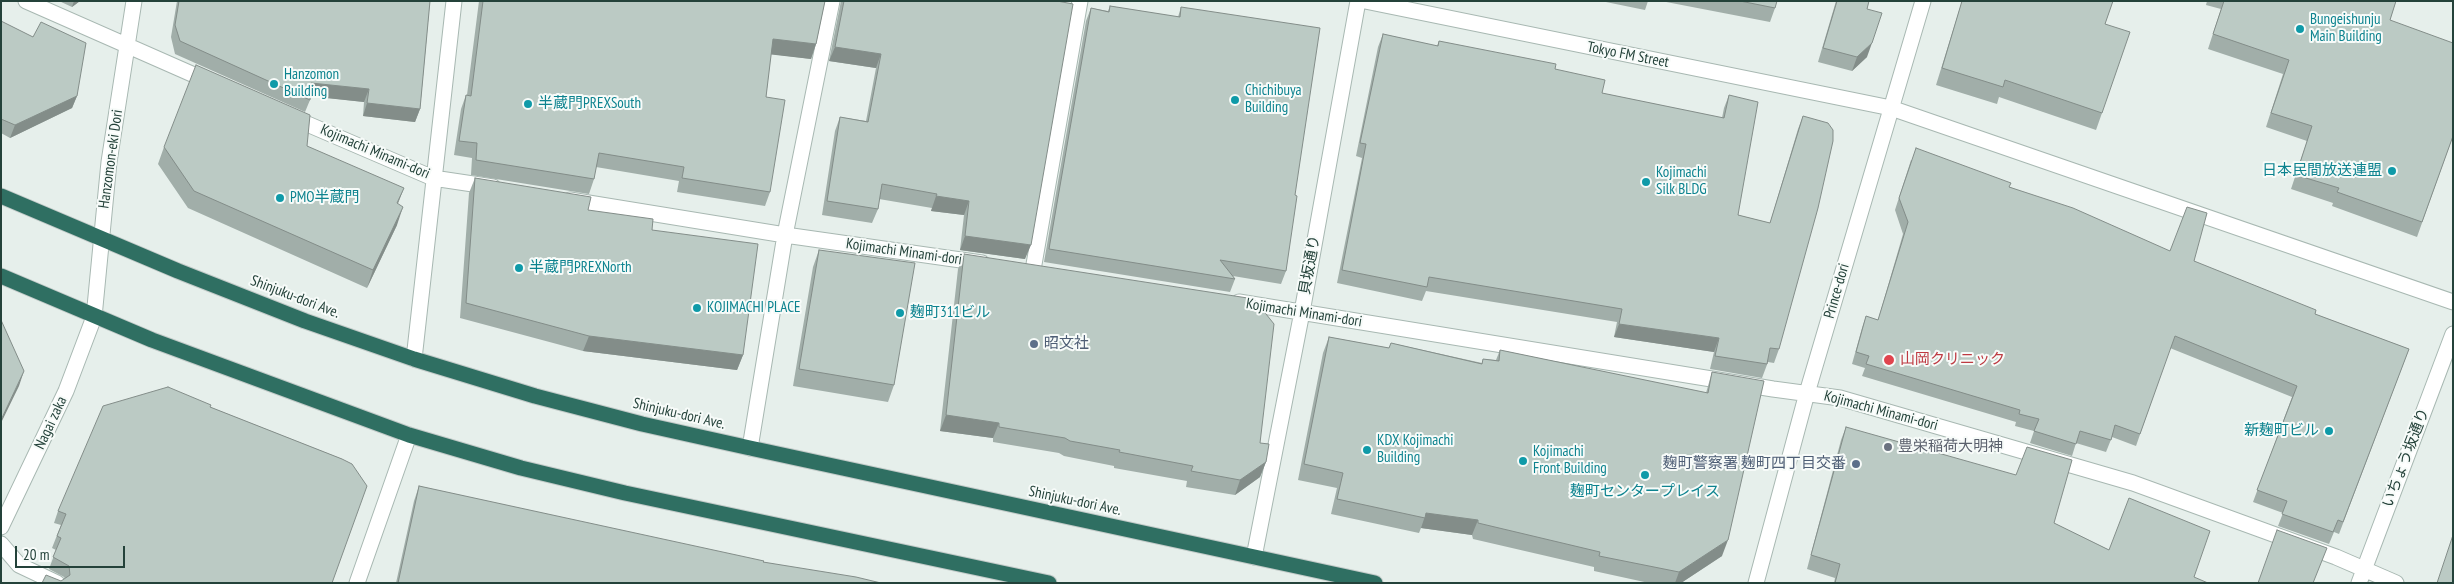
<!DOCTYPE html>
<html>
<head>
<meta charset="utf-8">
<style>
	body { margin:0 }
	#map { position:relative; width:2454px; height:584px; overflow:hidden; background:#e6efeb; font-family:"PT Sans Narrow",sans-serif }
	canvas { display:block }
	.frame { position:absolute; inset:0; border:2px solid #24423a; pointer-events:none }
	.scale { position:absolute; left:15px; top:546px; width:110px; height:22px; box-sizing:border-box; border:2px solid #24423a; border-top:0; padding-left:6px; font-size:15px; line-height:18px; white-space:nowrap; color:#24423a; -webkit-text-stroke:4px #f7fbf9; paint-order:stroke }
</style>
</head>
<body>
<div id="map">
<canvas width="2454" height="584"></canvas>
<div class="frame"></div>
<div class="scale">20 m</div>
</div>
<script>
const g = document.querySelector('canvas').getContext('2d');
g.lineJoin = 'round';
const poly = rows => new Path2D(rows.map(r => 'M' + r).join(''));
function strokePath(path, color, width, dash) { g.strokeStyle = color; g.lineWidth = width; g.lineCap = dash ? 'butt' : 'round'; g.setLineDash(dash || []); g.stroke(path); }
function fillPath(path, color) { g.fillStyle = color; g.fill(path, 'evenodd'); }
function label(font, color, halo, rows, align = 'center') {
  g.font = font + ' "PT Sans Narrow","Noto Sans JP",sans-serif'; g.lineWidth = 4; g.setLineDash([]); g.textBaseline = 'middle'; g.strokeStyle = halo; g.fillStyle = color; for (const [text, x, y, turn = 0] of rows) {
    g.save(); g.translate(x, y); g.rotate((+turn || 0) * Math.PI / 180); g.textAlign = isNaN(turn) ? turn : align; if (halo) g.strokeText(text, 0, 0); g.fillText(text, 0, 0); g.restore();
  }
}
const minor = poly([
	[26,1,210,82],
	[1365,1,1891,108,2453,302],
	[291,117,433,178,493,187],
	[570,200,785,235,982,263],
	[1033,270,1080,1],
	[1239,302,1773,389,1840,398,2133,483,2336,557,2396,583],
	[414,359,454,1],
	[750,448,785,235,832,1],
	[1,527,66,391,94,317,109,162,134,1],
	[1,544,19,565,57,583],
	[1254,557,1302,312,1358,1],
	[357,583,409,435],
	[1756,583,1807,393,1923,1],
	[2359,583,2453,334]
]);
const highway = poly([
	[1,196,178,271,305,321,414,359,535,396,642,424,750,448,1375,583],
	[1,276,152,340,409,435,521,468,625,493,1049,583]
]);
strokePath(minor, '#a8b8b2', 17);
strokePath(highway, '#c2cac8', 17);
strokePath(minor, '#fff', 15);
strokePath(highway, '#2f6f62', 15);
fillPath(poly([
	[59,1,80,1,72,7],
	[177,1,430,1,420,109,415,122,363,116,364,102,310,96,310,100,305,112,175,54,171,37],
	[479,1,825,1,816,44,811,59,771,54,766,97,770,192,765,206,677,192,679,181,596,167,594,179,589,194,471,175,472,158,454,155,461,109,466,95,467,95],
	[841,1,1057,1,1025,259,960,250,964,215,931,211,932,208,879,199,878,209,872,223,822,215,835,131,840,117,866,121,876,68,829,61],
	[1601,1,1648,1,1645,10],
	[1661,1,1777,1,1775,8,1770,22],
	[1836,1,1869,1,1867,9,1867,57,1852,71,1818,62],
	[1962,1,2113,1,2105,24,2102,113,2096,130,1999,97,1997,104,1936,85],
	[2207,1,2396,1,2390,20,2453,136,2417,237,2332,206,2333,203,2291,189,2307,141,2266,127,2283,74,2208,49,2221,9,2206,5],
	[1110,6,1178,17,1181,7,1295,195,1286,271,1281,284,1233,276,1235,279,1230,292,1044,262,1086,21,1091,8,1108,11],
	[1,21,77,96,72,108,10,138,1,133],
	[1383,34,1437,46,1439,41,1555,69,1602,93,1722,118,1724,108,1729,95,1738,215,1770,223,1798,129,1803,116,1779,349,1774,363,1768,362,1762,378,1710,369,1714,352,1614,337,1617,322,1426,291,1422,301,1337,283,1362,158,1356,156,1378,47],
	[307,146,398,204,397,225,367,288,188,208,158,164,164,147],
	[1911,160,2010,187,2194,261,2315,314,2409,349,2339,534,2334,532,2329,544,2278,526,2283,513,2253,502,2292,397,2170,348,2136,446,2112,437,2106,452,2076,443,2072,456,2030,443,2034,431,2015,426,2016,422,1862,376,1865,368,1852,364,1862,328,1866,316,1878,320,1903,234,1895,210],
	[475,178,588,210,652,230,743,355,737,370,583,351,460,318,469,193],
	[819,250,894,385,888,402,793,386,813,267],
	[964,254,1260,443,1266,462,1260,477,1235,495,1186,487,1187,481,1114,468,1114,466,1064,456,1059,453,993,442,993,438,940,431,958,269],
	[1329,337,1389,348,1391,343,1482,363,1483,359,1496,360,1500,350,1706,393,1712,372,1722,556,1681,583,1649,583,1594,571,1594,567,1473,539,1472,535,1421,528,1419,533,1331,514,1337,488,1298,480,1323,353],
	[210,407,342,459,61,581,65,579,64,577,49,569,56,550,52,548,61,525,54,523,58,511],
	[1846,427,2054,523,2109,550,2208,583,1834,583,1835,578,1807,569,1841,440],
	[419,486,763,562,881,583,396,583,414,501]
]), '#a1aea9');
fillPath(poly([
	[74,1,80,1,72,7],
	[773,39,816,44,811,59,767,54],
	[1872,43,1867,57,1852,71,1857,57],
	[835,47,881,54,876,68,829,61],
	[311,83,369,89,364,102,307,96],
	[77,96,72,108,10,138,15,125],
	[367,103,420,109,415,122,363,116],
	[404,188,397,206,397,203],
	[936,196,969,201,964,215,931,211],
	[403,207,397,225,367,288,373,270],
	[965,236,1031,245,1025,259,960,250],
	[1619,324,1719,338,1714,352,1614,337],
	[589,336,743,355,737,370,583,351],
	[24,371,19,386,1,423,1,420],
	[946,415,999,423,993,438,940,431],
	[1266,462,1260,477,1235,495,1240,480],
	[1426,513,1478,520,1472,535,1421,528],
	[1728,540,1722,556,1681,583,1675,583,1679,572]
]), '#838d89');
const building = poly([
	[179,1,430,1,420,109,367,103,369,89,311,83,310,100,180,41,175,25,179,1],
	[483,1,825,1,816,44,773,39,766,97,785,100,770,192,682,178,684,167,599,153,594,179,476,160,477,143,459,141,466,95,471,96,483,1],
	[844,1,1057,1,1073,4,1031,245,965,236,969,201,936,196,937,194,882,184,878,209,827,201,840,117,868,122,881,54,835,47,844,1],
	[1740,1,1777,1,1775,8,1740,1],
	[1837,1,1869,1,1867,9,1882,13,1872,43,1857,57,1823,48,1837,1],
	[1962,1,2113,1,2105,24,2130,32,2102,113,2005,80,2003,87,1942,68,1962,1],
	[2224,1,2396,1,2390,20,2453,43,2453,136,2422,222,2337,192,2339,188,2296,175,2312,126,2271,113,2289,60,2213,34,2224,1],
	[1110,6,1180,17,1181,7,1320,28,1295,195,1297,196,1286,271,1220,260,1235,279,1049,249,1091,8,1109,12,1110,6],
	[1,21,33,37,41,22,86,43,77,96,15,125,1,119,1,21],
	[1383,34,1438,46,1439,41,1556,64,1555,69,1605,80,1602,93,1724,118,1729,95,1758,102,1738,215,1770,223,1803,116,1828,123,1833,130,1833,141,1818,208,1779,349,1770,348,1767,364,1715,356,1719,338,1619,324,1622,309,1429,277,1427,287,1342,270,1366,144,1360,143,1383,34],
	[196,65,310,115,307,146,404,188,397,203,403,207,373,270,194,191,164,147,196,65],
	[1916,148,2011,183,2009,187,2073,208,2170,251,2187,207,2207,213,2194,261,2316,310,2315,314,2409,349,2343,522,2338,520,2333,532,2282,514,2287,501,2257,490,2297,386,2175,336,2140,434,2115,425,2111,440,2080,431,2076,444,2034,431,2039,419,2019,414,2020,410,1866,364,1869,356,1856,352,1866,316,1878,320,1908,222,1899,198,1916,148],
	[475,178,591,197,588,210,653,219,652,230,758,244,743,355,589,336,466,303,475,178],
	[819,250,915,263,894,385,799,369,819,250],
	[964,254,1254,299,1274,324,1260,443,1269,444,1266,462,1240,480,1191,471,1193,466,1119,452,1120,450,1070,441,1065,438,999,427,999,423,946,415,964,254],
	[1,320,24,371,1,420,1,320],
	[1329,337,1389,348,1391,343,1482,364,1483,359,1499,361,1500,350,1708,393,1712,372,1764,381,1728,540,1679,572,1599,556,1600,552,1478,523,1478,520,1426,513,1425,518,1337,499,1343,473,1304,464,1329,337],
	[168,387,211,405,210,407,342,459,352,464,367,486,332,583,42,583,46,575,61,581,70,575,69,566,53,557,61,538,57,536,66,514,58,511,103,406,168,387],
	[1846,427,2016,475,2027,447,2072,460,2054,523,2109,550,2129,498,2210,531,2194,577,2208,583,1835,583,1840,564,1811,555,1846,427],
	[419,486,764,561,763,562,856,577,881,583,398,583,419,486],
	[2277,530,2327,548,2313,583,2258,583,2277,530],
	[2453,535,2453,583,2437,583,2453,535]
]);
fillPath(building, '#bbcac4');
strokePath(building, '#838d89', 1);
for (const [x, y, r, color] of [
	[2300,29,5,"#0f9aa8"],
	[274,84,5,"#0f9aa8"],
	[1235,100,5,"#0f9aa8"],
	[528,104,5,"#0f9aa8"],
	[2392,171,5,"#0f9aa8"],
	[1646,182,5,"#0f9aa8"],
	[280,198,5,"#0f9aa8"],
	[519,268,5,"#0f9aa8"],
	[697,308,5,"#0f9aa8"],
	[900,313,5,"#0f9aa8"],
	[1034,344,5,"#5c6f8a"],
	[1889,360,6,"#e0444e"],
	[2329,431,5,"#0f9aa8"],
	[1888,447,5,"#6b7280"],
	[1367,450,5,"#0f9aa8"],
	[1523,461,5,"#0f9aa8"],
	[1856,464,5,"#5c6f8a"],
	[1645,475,5,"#0f9aa8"]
]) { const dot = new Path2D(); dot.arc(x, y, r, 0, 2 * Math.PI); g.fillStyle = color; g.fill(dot); strokePath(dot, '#f7fbf9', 2); }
label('15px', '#0d838f', '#f7fbf9', [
	["Bungeishunju",2310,20],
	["Main Building",2310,37],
	["Hanzomon",284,75],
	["Building",284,92],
	["Chichibuya",1245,91],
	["Building",1245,108],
	["半蔵門PREXSouth",538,104],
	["日本民間放送連盟",2382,171,"right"],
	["Kojimachi",1656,173],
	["Silk BLDG",1656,190],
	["PMO半蔵門",290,198],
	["半蔵門PREXNorth",529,268],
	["KOJIMACHI PLACE",707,308],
	["麹町311ビル",910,313],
	["新麹町ビル",2319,431,"right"],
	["KDX Kojimachi",1377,441],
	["Building",1377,458],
	["Kojimachi",1533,452],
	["Front Building",1533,469],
	["麹町センタープレイス",1645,492,"center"]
], 'left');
label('15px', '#24423a', '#f7fbf9', [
	["Tokyo FM Street",1628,55,11],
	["Kojimachi Minami-dori",375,152,23],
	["Hanzomon-eki Dori",111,159,-82],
	["Kojimachi Minami-dori",904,252,8],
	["貝坂通り",1310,265,-80],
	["Prince-dori",1837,291,-74],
	["Shinjuku-dori Ave.",295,297,21],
	["Kojimachi Minami-dori",1304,313,9],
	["Kojimachi Minami-dori",1881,411,15],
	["Shinjuku-dori Ave.",679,414,13],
	["Nagai zaka",51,423,-65],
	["いちょう坂通り",2406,458,-69],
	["Shinjuku-dori Ave.",1075,501,12]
]);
label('15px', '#4e5e75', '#f7fbf9', [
	["昭文社",1044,344],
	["麹町警察署 麹町四丁目交番",1846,464,"right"]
], 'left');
label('15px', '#be3a42', '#f7fbf9', [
	["山岡クリニック",1900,360]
], 'left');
label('15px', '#5b616d', '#f7fbf9', [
	["豊栄稲荷大明神",1898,447]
], 'left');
</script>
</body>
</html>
